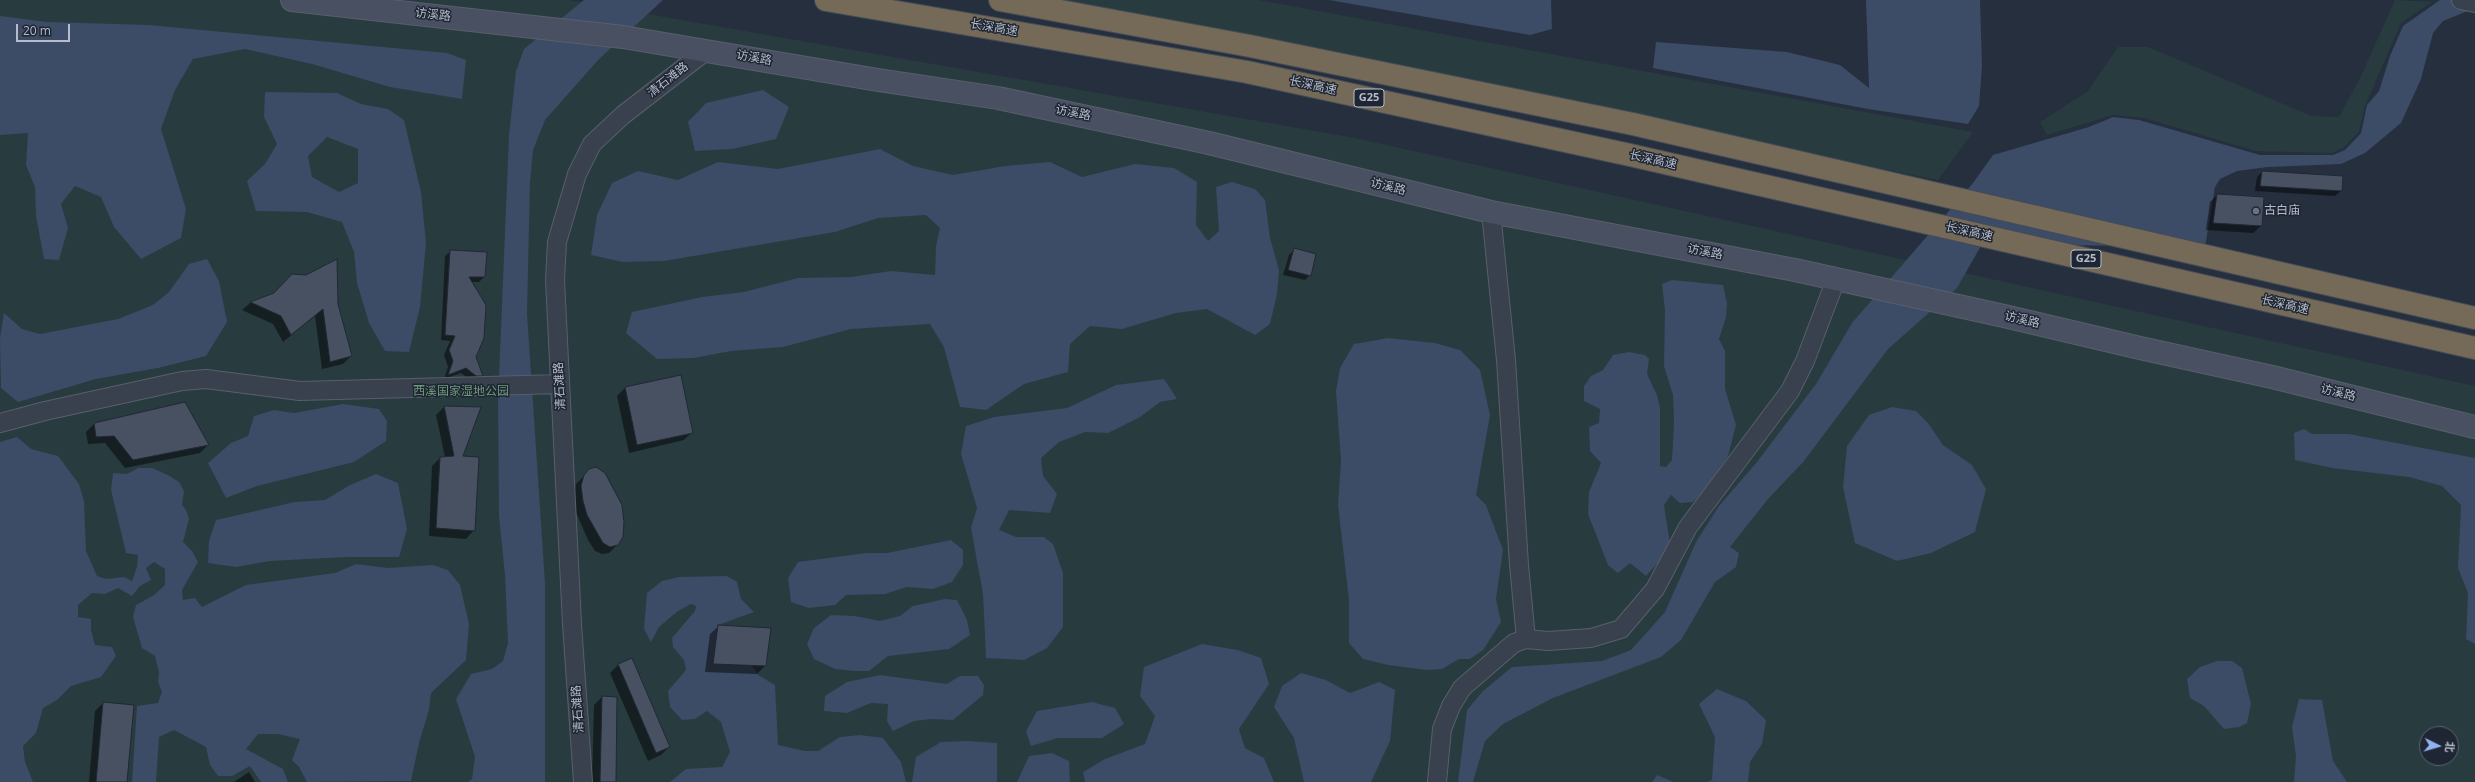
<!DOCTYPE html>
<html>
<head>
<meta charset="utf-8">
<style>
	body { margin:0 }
	#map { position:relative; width:2475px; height:782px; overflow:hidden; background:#262f3e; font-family:"Open Sans","Noto Sans SC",sans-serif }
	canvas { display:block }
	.north { position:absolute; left:2419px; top:726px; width:40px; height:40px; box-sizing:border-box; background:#1f2633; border:1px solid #5b626f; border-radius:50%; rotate:95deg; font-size:11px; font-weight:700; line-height:16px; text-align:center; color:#b6bcc9 }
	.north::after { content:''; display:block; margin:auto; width:14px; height:18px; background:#91b1f3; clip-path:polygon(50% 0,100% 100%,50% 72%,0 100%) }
	.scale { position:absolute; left:16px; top:24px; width:54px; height:18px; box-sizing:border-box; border:2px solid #b6bcc9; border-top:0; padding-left:5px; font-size:12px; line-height:14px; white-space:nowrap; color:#b6bcc9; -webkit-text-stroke:3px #1f2633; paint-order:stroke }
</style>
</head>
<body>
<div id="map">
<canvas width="2475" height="782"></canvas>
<div class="north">北</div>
<div class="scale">20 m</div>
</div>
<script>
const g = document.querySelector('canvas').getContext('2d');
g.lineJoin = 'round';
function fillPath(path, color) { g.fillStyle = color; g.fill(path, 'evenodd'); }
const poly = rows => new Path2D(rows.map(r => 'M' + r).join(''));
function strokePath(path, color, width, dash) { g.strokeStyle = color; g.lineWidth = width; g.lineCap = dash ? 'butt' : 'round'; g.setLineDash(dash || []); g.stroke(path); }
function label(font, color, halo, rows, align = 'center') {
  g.font = font + ' "Open Sans","Noto Sans SC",sans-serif'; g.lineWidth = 3; g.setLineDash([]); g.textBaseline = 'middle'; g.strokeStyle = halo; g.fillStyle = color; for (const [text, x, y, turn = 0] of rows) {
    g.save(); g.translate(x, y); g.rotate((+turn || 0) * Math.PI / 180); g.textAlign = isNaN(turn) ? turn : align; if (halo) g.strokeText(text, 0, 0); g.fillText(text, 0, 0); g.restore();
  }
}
fillPath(poly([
	[0,0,568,0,1355,138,2475,386,2475,782,0,782],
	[2427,734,2451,734,2451,758,2427,758],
	[1033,0,1259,0,1973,132,1938,180],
	[2395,0,2432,2,2401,23,2365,106,2359,132,2343,148,2332,153,2256,151,2144,118,2113,115,2047,135,2040,122,2087,92,2118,47,2148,47,2312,116,2339,117,2361,76]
]), '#283b3f');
fillPath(poly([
	[584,0,663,0,599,59,545,120,533,150,530,182,527,313,545,583,545,782,468,782,472,779,475,757,456,699,471,674,492,669,503,661,508,643,505,575,499,516,498,401,509,135,516,71,524,49],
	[1329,0,1551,0,1552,29,1530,35],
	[1866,0,1980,0,1982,66,1979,106,1968,124,1868,109,1653,68,1656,42,1787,52,1840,65,1869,88],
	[2440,0,2475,0,2475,8,2443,21,2433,33,2421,79,2401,123,2365,153,2341,164,2268,167,2237,171,2220,179,2215,187,2205,247,1982,244,1957,288,1888,349,1804,461,1768,499,1730,547,1739,553,1736,567,1715,582,1681,640,1661,657,1553,698,1503,724,1485,741,1473,782,1458,782,1467,710,1483,691,1512,667,1602,661,1631,650,1665,612,1696,542,1719,506,1757,462,1816,384,1852,323,1973,183,1993,155,2089,127,2113,117,2139,120,2260,155,2333,155,2345,150,2361,133,2367,105,2379,91,2390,56,2403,26],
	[0,16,47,22,149,25,447,53,466,60,462,99,390,87,312,64,245,49,193,59,175,90,161,129,186,209,181,238,141,259,114,227,101,197,75,186,61,204,68,228,59,260,44,259,36,216,35,187,26,165,28,133,0,135],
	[763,90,789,107,776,139,732,149,695,151,688,122,706,103],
	[265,92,337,93,361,104,388,109,404,120,421,192,426,243,420,307,409,352,385,351,369,323,357,283,354,252,342,222,307,212,256,211,247,181,265,164,277,144,264,117],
	[327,137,358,149,358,183,339,192,312,177,308,156],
	[880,149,913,166,953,175,1005,166,1050,162,1082,177,1135,164,1174,168,1197,182,1196,225,1208,241,1219,231,1216,187,1232,182,1255,189,1265,200,1270,238,1279,270,1277,294,1270,324,1255,335,1207,309,1176,313,1122,329,1090,326,1070,344,1068,372,1024,384,986,410,960,407,944,347,930,324,851,329,783,347,731,351,694,358,657,359,626,333,632,312,702,297,744,292,798,278,851,277,891,271,935,275,936,246,940,228,926,215,878,218,835,232,664,261,623,262,591,255,597,215,612,183,638,171,678,180,718,162,778,169],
	[207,259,219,281,227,322,206,356,158,368,96,379,18,402,1,388,0,338,4,313,22,329,40,334,118,319,153,305,169,292,189,264],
	[1672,280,1723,285,1727,303,1726,317,1719,339,1725,351,1725,389,1736,425,1728,456,1707,489,1693,502,1680,503,1671,495,1664,505,1670,544,1665,555,1646,576,1630,563,1618,573,1608,565,1588,514,1589,492,1601,463,1590,451,1589,427,1599,423,1600,409,1584,401,1584,386,1591,376,1603,370,1613,355,1629,352,1645,355,1649,359,1647,374,1657,395,1660,408,1660,466,1666,467,1672,460,1674,422,1673,395,1664,366,1665,310,1662,284],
	[1388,338,1435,343,1460,350,1480,370,1490,415,1476,495,1486,505,1503,550,1496,599,1501,622,1483,650,1470,659,1459,659,1442,669,1426,670,1388,665,1363,659,1349,643,1349,600,1338,505,1341,461,1336,391,1340,368,1354,344],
	[1164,379,1177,399,1160,402,1140,417,1108,433,1085,432,1059,442,1041,458,1043,476,1057,494,1050,513,1009,510,999,530,1016,537,1044,537,1053,544,1063,573,1063,627,1047,648,1024,660,986,658,983,594,971,528,977,508,961,454,966,426,994,417,1067,408,1116,385],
	[343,404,379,409,387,421,386,441,354,462,257,486,226,498,208,463,231,443,248,436,254,416,274,410,294,413],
	[1892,407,1916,411,1928,423,1943,445,1972,465,1986,489,1975,532,1931,553,1897,561,1855,543,1843,487,1847,446,1869,415],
	[2304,429,2312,434,2349,434,2475,458,2475,644,2466,639,2468,593,2458,568,2461,505,2442,486,2409,477,2332,468,2295,460,2294,433],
	[17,437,31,449,58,456,79,484,84,501,86,551,97,576,106,579,124,577,132,581,137,567,138,555,126,553,111,490,113,473,127,474,138,468,152,468,168,475,179,482,184,491,182,505,186,510,189,519,183,542,192,551,198,562,182,590,183,600,195,598,202,607,246,585,335,573,356,564,388,568,433,565,448,570,460,585,469,624,466,660,431,693,429,710,419,743,411,781,307,782,299,767,292,760,300,739,278,734,258,734,246,749,283,769,288,782,261,782,250,766,232,776,218,776,210,765,206,747,174,730,159,737,156,782,132,782,137,706,158,703,162,692,158,682,159,672,155,656,142,648,133,617,136,605,154,595,165,585,165,569,154,562,146,568,151,580,140,586,132,596,118,588,105,594,92,593,78,605,78,617,91,619,91,630,95,645,112,647,116,656,101,677,71,686,57,700,43,708,36,733,23,746,25,762,33,782,0,782,0,442],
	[376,474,398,483,407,529,399,557,347,557,270,561,236,567,208,563,209,541,216,520,295,502,325,500,350,485],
	[951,540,963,550,963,565,952,582,933,589,907,587,885,594,846,595,835,605,809,608,791,602,788,578,798,562,866,553,887,553],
	[727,576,737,582,741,599,754,612,718,625,713,664,752,666,758,675,775,685,778,745,805,751,818,751,840,737,860,735,883,738,901,762,906,782,670,782,686,769,722,767,730,752,721,722,707,711,695,719,682,720,670,707,668,691,686,670,684,660,673,647,672,638,695,611,696,606,691,604,678,611,659,627,651,642,644,629,647,593,662,581,679,577],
	[945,599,957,600,967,620,970,635,949,649,888,656,869,671,855,671,835,669,814,659,807,644,814,628,831,615,855,616,880,621,900,616,913,606],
	[1202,644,1238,650,1261,658,1269,684,1239,729,1245,748,1264,758,1274,782,1085,782,1083,772,1105,759,1145,744,1155,716,1140,696,1144,667],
	[2217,661,2232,661,2242,668,2251,704,2247,723,2239,727,2224,729,2204,706,2190,698,2187,679,2200,667],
	[1301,673,1326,680,1350,693,1379,682,1395,690,1390,741,1371,782,1304,782,1294,738,1274,707,1282,686],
	[880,675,947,684,960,676,978,676,984,685,983,695,953,720,931,719,914,721,893,731,887,721,888,704,871,703,847,713,824,711,825,696,847,682],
	[1717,689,1746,701,1766,720,1762,744,1750,762,1748,782,1707,782,1712,780,1715,737,1699,704],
	[2299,699,2322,700,2333,761,2347,782,2294,782,2296,756,2292,727],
	[1092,702,1115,708,1124,724,1102,738,1058,738,1031,746,1026,731,1037,711],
	[967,741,997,743,997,782,912,782,916,757,941,742],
	[1052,753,1069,761,1070,782,1017,782,1029,756],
	[1657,775,1674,782,1652,782]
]), '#3c4b66');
fillPath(poly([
	[2262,172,2341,191,2335,196,2255,191,2257,177],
	[2217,195,2261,226,2253,233,2206,230,2210,202],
	[1294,250,1310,275,1305,280,1283,275,1289,255],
	[451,251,484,277,479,282,471,282,475,357,482,375,477,380,471,381,461,373,444,379,448,367,444,355,450,341,441,340,445,256],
	[307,276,337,304,351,356,343,364,322,369,315,316,283,342,273,324,242,310,250,303,274,294],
	[625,388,692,432,684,440,629,453,617,396],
	[184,403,208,445,200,453,125,468,105,443,88,444,86,432,94,424],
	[444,407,462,457,474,530,466,539,429,536,432,466,440,458,445,457,436,415],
	[590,470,618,544,609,553,602,554,595,551,588,540,575,510,574,495,576,484],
	[719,626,765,666,757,674,705,672,710,634],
	[618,665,669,747,661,755,648,761,610,673],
	[602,697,615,782,592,782,594,705],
	[103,703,126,782,89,782,95,711],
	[249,772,255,782,234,782]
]), '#0007');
const building = poly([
	[2262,171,2343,176,2342,191,2260,186,2262,171],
	[2217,194,2264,197,2262,226,2213,223,2217,194],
	[1294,248,1316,254,1311,276,1288,270,1294,248],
	[450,250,487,252,485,277,469,277,486,305,484,338,476,357,483,376,476,376,466,368,448,375,453,361,449,350,455,336,445,335,450,250],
	[337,259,338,304,352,356,330,362,323,309,291,335,281,316,250,302,274,293,292,274,306,275,337,259],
	[681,375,693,433,637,445,625,387,681,375],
	[185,402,209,445,133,460,114,436,96,437,94,423,185,402],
	[444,406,481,407,463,456,479,457,475,531,436,528,440,457,454,456,444,406],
	[596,467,605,473,622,505,624,522,623,537,618,545,610,547,603,543,587,515,583,501,581,486,584,475,589,469,596,467],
	[718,625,771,628,766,666,713,664,718,625],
	[632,658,670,747,656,753,618,664,632,658],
	[602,696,617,697,616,782,600,782,602,696],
	[103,702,134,705,127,782,96,782,103,702]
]);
fillPath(building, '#475162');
strokePath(building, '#212835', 1);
const street = poly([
	[2461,0,2475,3],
	[1491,212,1506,360,1519,565,1526,639],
	[0,423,45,411,182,381,206,379,300,391,560,384],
	[583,782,572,624,555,280,557,242,577,174,592,144,623,115,707,50],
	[1437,782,1442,729,1451,706,1462,688,1514,643,1526,639,1548,641,1591,638,1621,629,1655,589,1688,527,1790,391,1805,361,1836,279]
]);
const secondary = poly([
	[292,0,623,37,878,80,998,98,1209,143,1491,212,1795,270,2004,316,2140,348,2272,377,2475,427]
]);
const highway = poly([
	[826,0,1247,72,1630,155,2475,348],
	[1000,0,1250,46,1633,124,2475,318]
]);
strokePath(street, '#585f6c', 20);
strokePath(secondary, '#585f6c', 24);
strokePath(highway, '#454c59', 24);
strokePath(street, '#3a414e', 18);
strokePath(secondary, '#485061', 22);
strokePath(highway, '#746a57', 22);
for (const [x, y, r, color] of [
	[2256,211,4,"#6b7280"]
]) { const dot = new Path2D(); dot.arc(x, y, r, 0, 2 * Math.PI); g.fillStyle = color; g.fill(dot); strokePath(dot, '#1f2633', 1.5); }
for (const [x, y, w] of [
	[1369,98,30],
	[2086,259,30]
]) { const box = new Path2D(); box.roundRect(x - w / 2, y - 9, w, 18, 3); g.fillStyle = '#1f2633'; g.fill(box); strokePath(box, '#b6bcc9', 1); }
label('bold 11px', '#b6bcc9', null, [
	["G25",1369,98],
	["G25",2086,259]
]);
label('12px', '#b6bcc9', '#1f2633', [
	["访溪路",433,15,6],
	["长深高速",994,28,10],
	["访溪路",754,58,10],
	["清石滩路",668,80,-38],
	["长深高速",1313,86,12],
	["访溪路",1073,113,11],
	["长深高速",1653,160,13],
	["访溪路",1388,187,14],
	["长深高速",1969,232,13],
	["访溪路",1705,252,11],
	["长深高速",2285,305,13],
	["访溪路",2022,320,13],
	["清石滩路",560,386,-93],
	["访溪路",2338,393,14],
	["清石滩路",578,709,-94]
]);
label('12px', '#b6bcc9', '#1f2633', [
	["古白庙",2264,211]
], 'left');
label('12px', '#6e997b', '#1f2633', [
	["西溪国家湿地公园",461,392]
]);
</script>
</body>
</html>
